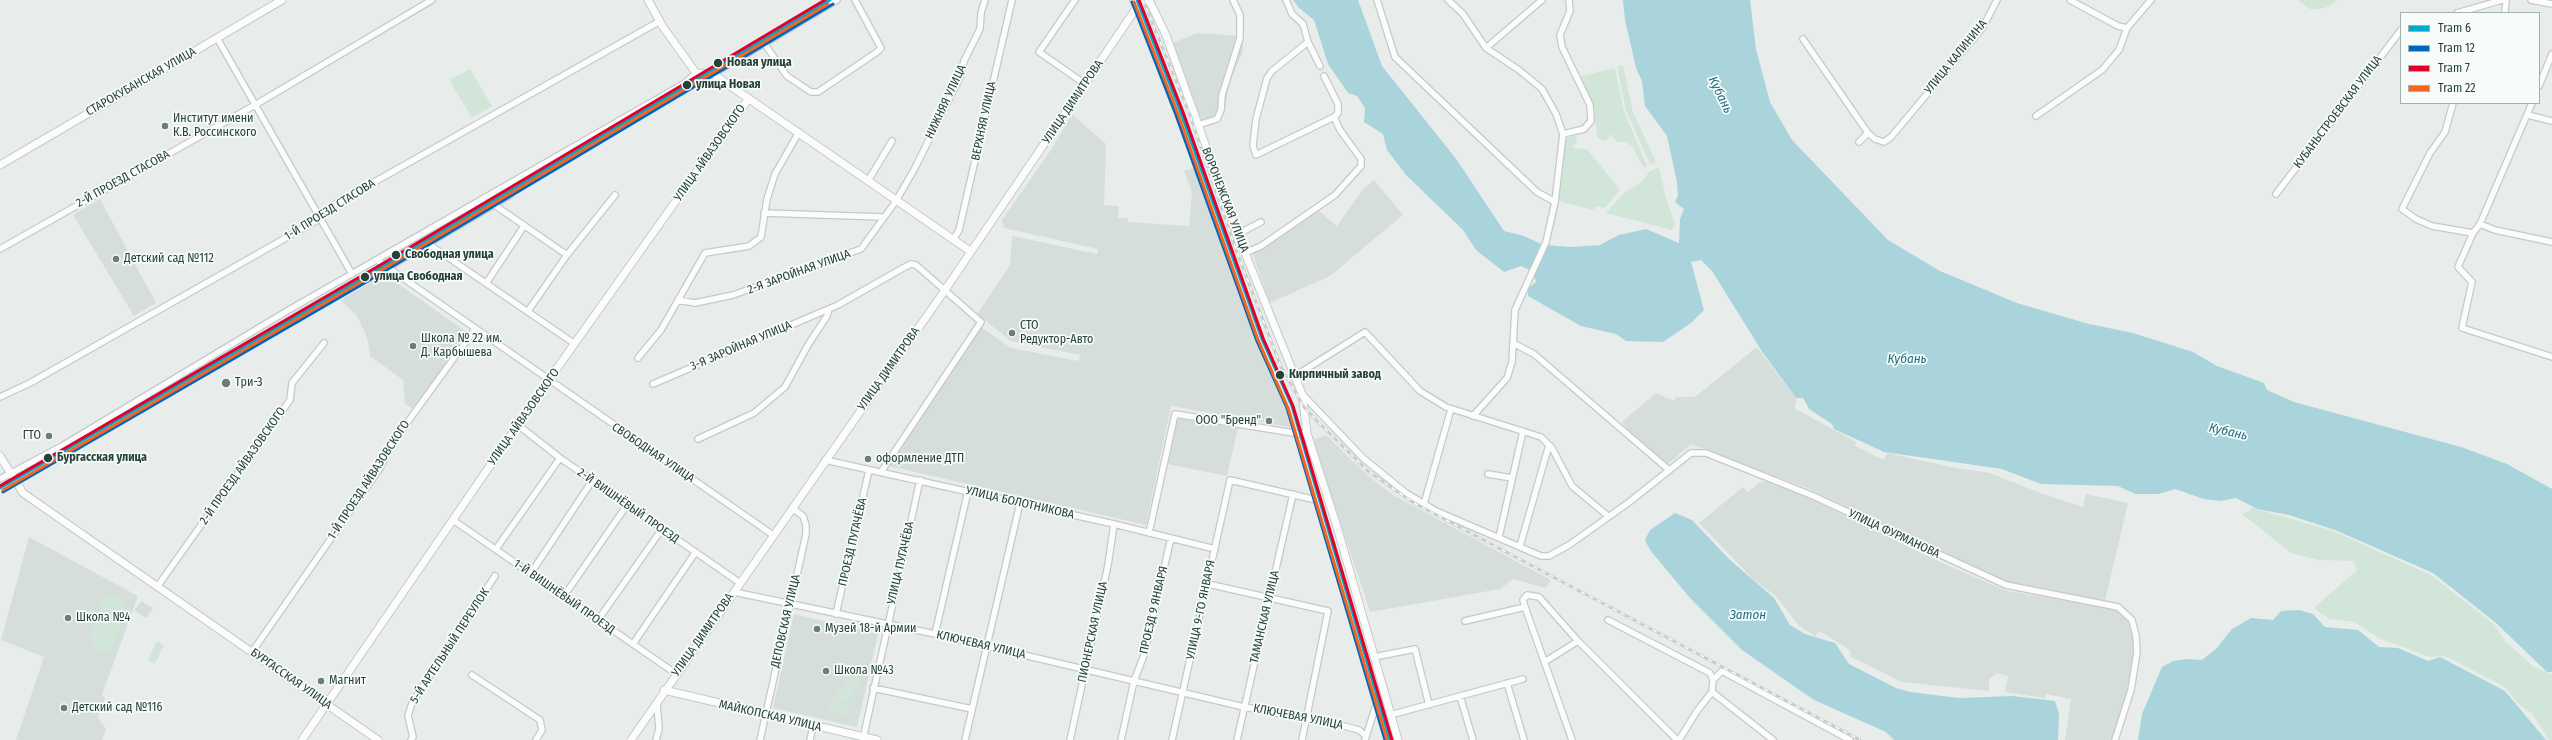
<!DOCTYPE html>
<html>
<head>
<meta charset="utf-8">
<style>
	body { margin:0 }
	#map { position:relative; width:2552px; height:740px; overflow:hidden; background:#e8edeb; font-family:"Fira Sans Condensed",sans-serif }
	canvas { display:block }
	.legend { position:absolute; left:2400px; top:12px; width:140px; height:92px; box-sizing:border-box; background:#f7fbf9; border:1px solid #a3b1ad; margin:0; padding:5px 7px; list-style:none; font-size:12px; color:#24423a }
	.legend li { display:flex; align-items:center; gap:8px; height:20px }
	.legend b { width:20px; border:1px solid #a3b1ad }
</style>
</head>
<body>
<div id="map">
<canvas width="2552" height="740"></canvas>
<ul class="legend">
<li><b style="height:5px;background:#00a9ce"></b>Tram 6</li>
<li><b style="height:5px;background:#0065bd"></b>Tram 12</li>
<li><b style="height:5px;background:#e4002b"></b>Tram 7</li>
<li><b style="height:5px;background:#f26522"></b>Tram 22</li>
</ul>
</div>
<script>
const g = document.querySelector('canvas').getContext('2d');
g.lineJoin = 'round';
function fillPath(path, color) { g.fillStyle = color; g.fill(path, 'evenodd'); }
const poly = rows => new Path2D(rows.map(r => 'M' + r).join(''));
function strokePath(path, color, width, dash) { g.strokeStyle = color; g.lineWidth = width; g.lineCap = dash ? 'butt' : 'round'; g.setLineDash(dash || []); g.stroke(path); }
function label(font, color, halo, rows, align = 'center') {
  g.font = font + ' "Fira Sans Condensed",sans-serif'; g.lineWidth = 3.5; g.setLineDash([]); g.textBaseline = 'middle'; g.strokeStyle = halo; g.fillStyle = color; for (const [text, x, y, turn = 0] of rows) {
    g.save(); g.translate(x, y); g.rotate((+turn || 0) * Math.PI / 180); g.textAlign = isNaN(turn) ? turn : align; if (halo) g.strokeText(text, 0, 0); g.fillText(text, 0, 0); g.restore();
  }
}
fillPath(poly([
	[1197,33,1243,36,1243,51,1229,84,1225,111,1220,120,1203,125,1173,43],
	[1072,114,1106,144,1104,205,1119,206,1118,218,1128,218,1128,222,1189,226,1192,192,1184,171,1195,167,1294,428,1171,406,1146,525,889,466,981,327,1011,348,1079,361,1080,355,1011,341,977,314,1010,265,1012,236,1097,254,1098,249,1004,228,1002,220,1053,147],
	[1374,180,1403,215,1330,276,1270,303,1252,252,1265,246,1318,210,1337,226,1363,189],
	[100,199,156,303,134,316,73,215],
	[384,274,468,333,413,409,405,404,403,380,370,356,367,337,357,316,341,300],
	[1757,347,1797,400,1794,408,1856,442,1855,446,1884,460,1887,453,1951,467,1990,473,2043,494,2083,507,2086,494,2128,503,2105,601,2010,583,1807,488,1691,444,1667,465,1634,437,1622,422,1656,393,1674,401,1676,397,1695,397],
	[1176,418,1238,428,1227,476,1167,464],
	[1326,435,1367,475,1393,495,1551,580,1546,588,1513,579,1500,589,1370,612,1313,440],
	[1766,481,1779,484,1940,562,2007,591,2117,609,2131,626,2134,637,2133,672,2112,740,2065,740,2071,699,2046,694,2045,698,2005,692,2008,676,1997,673,1989,679,1989,691,1902,682,1851,657,1850,650,1819,631,1815,636,1799,626,1776,596,1755,581,1699,523,1743,487,1748,492,1759,483],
	[29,537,138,596,102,695,105,699,98,717,106,729,102,740,16,740,44,657,1,640],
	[141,601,153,608,147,618,134,611],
	[794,614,878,634,857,727,773,708]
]), '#d6dedb');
fillPath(poly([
	[2298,0,2337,0,2330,6,2320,9,2310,9],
	[1623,65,1633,112,1656,162,1650,165,1626,110,1618,73,1618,66],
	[1615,68,1624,112,1647,166,1644,168,1632,146,1626,142,1617,142,1611,134,1608,139,1603,141,1597,138,1594,107,1581,76],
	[470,69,492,106,472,118,449,80],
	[1571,136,1577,136,1576,144,1572,145,1574,148,1586,149,1592,155,1620,190,1605,208,1596,206,1593,210,1561,202,1558,198,1566,140],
	[1659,167,1666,198,1675,223,1672,230,1606,213,1623,194,1641,182,1650,171],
	[2253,508,2333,531,2431,575,2494,624,2505,641,2534,667,2552,674,2552,740,2549,740,2532,713,2518,704,2505,687,2445,656,2430,657,2381,639,2354,622,2329,619,2314,608,2357,570,2353,561,2318,560,2291,553,2242,514],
	[114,596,121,599,126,607,112,650,98,652,92,647,89,640,103,599],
	[157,641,164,645,155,664,148,660],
	[851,674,862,681,846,704,835,697],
	[833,698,849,709,843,718,827,707]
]), '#d1e6d8');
fillPath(poly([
	[1293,0,1358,0,1382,66,1457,160,1504,231,1524,236,1541,244,1530,270,1521,266,1504,272,1476,250,1463,230,1406,175,1387,150,1383,134,1364,122,1365,108,1357,96,1348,93,1328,64,1314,20,1299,8],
	[1623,0,1750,0,1756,49,1770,102,1792,140,1888,240,1940,271,2017,303,2089,324,2133,333,2193,352,2217,366,2264,383,2267,390,2294,402,2461,447,2507,464,2552,489,2552,672,2547,672,2496,623,2433,573,2335,530,2289,515,2257,509,2236,498,2221,501,2204,499,2175,489,2159,494,2135,494,2118,486,2041,484,2002,469,1884,452,1834,429,1832,424,1809,409,1803,398,1796,398,1763,353,1712,271,1701,260,1691,262,1704,310,1691,323,1663,342,1626,341,1616,334,1581,326,1528,296,1528,288,1536,282,1534,275,1547,245,1569,247,1600,245,1619,235,1646,229,1679,243,1680,219,1684,209,1675,202,1678,195,1677,182,1667,136,1645,106,1642,81,1636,68,1625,20],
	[1675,513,1692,520,1729,559,1774,598,1790,625,1805,634,1835,643,1849,664,1896,688,1910,692,1959,698,2012,696,2055,701,2059,713,2058,740,1894,740,1886,732,1814,700,1742,650,1690,598,1650,550,1645,540,1650,530],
	[2299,610,2313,614,2325,627,2358,630,2379,647,2398,648,2428,661,2440,657,2505,691,2546,740,2138,740,2142,714,2162,667,2173,661,2187,659,2202,660,2216,649,2232,629,2251,618,2273,620,2281,611]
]), '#a9d4db');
const minor = poly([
	[1075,0,1039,52,1085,84],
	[1133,0,1137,8],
	[1286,0,1292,14,1303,24,1308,42,1320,66],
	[1377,0,1395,57,1537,192,1555,202],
	[1448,0,1463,14,1486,48,1519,70,1542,89,1556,114,1563,134,1555,202,1546,242,1515,310,1512,362,1507,378,1473,416],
	[2070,0,2118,26,2127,28],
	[2531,0,2552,4],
	[2457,13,2502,0],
	[2505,13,2506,0],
	[217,38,352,274],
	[1803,39,1868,133],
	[1308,42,1272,71,1267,78,1256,119,1253,146,1256,155,1334,117,1338,113,1338,104,1324,76],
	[764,43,787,76,811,92,818,92,877,52,881,48,855,0],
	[1486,48,1542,0],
	[713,74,837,0],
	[2539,86,2552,54],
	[2453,103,2445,132,2430,153,2402,209,2416,219,2432,226,2473,233,2480,224,2532,103],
	[2528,115,2552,121],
	[2036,116,2102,70,2119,50,2127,28,2151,0],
	[1198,125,1217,119,1221,110,1222,95,1240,38,1240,15,1233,0],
	[1563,134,1584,129,1591,121,1590,105,1562,47,1560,35,1570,11,1569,0],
	[1859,142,1868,133,1875,139,1884,142,1891,137,1983,27,1997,0],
	[868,181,892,141],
	[2276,194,2401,30],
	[493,204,567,255],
	[764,213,883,217],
	[2480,224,2495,230,2552,242],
	[2473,233,2458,267,2472,282,2462,328,2552,357],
	[1238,234,1261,222],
	[953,240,959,230,1012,0],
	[427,243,575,344],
	[0,249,255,105,432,0],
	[1245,253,1261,246,1335,195,1361,166,1361,159,1340,130,1334,117],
	[377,260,773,535],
	[387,268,510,195],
	[487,282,524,226],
	[678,300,695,303,733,295,861,249,896,201,915,168,960,77,964,61,980,29,981,13,985,0],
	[528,311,567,255,615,195],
	[1513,343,1534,354,1669,470],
	[638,358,661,330,705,253,749,246,761,237,767,199,775,174,799,132],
	[1295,376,1365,332,1420,391,1446,407,1541,437,1552,448,1572,486,1608,516],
	[653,384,838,305,903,268,911,264,916,265,981,322,881,472],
	[1302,394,1363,458,1406,493,1436,511,1541,556,1549,556,1569,545,1628,503,1691,453,1706,453,1811,495,2006,585,2118,607,2132,620,2136,636,2137,652,2131,690,2115,740],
	[0,397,30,383,321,218,330,207,660,21],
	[518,425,560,458,740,583],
	[698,439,754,413,785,387,808,345,827,316,829,309],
	[825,460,1114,524,1215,549],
	[1488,474,1512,478],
	[0,479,62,446,287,311,685,83,696,73],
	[1424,504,1451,409],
	[453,520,675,673],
	[1149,533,1175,414,1300,434,1307,433],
	[1499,537,1523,431],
	[1520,546,1549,445],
	[496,549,560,458],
	[531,573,592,481],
	[1208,584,1328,611,1302,740],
	[157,587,290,400,292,383,324,343],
	[734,592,935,634,1244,707,1336,724,1359,730,1366,736],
	[564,596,627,505],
	[836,614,869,470],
	[598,620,662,529],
	[1608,620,1710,673,1713,680,1712,692],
	[1465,621,1525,607],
	[935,634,968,491],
	[633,644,695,553],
	[252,652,380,468,391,445,475,329],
	[1374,657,1415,649,1429,705],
	[1546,661,1578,641],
	[472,675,540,720,542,730,536,740],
	[1713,680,1722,671,1850,740],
	[1507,683,1524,740],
	[873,688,972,709],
	[1712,692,1773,740],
	[1460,696,1473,740],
	[1390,715,1523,679],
	[863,739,920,480],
	[411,740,413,737,408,716,412,703,495,576],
	[656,740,659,729,657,703],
	[760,740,806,534,806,525,803,516,792,508],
	[810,740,813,726],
	[965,740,1020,503],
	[1070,740,1108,565,1114,524],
	[1121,740,1134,681,1144,655,1171,538],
	[1172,740,1230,480,1312,499],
	[1237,740,1293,494],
	[1365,740,1375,708],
	[1572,740,1525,607,1523,600,1527,595,1539,597,1578,641,1677,740],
	[1679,740,1697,711,1712,692]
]);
const tertiary = poly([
	[648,0,663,27,696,73,713,74,970,251],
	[1149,0,1166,35,1235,228,1302,394,1307,433,1338,530,1398,740],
	[0,165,282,0],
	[0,456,23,493,378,740],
	[664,690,877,740],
	[302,740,548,381,749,98],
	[631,740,945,290,1135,10,1147,0]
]);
strokePath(minor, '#c5cac8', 8);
strokePath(tertiary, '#c5cac8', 9);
strokePath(minor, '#fcfcfc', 5.5);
strokePath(tertiary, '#fcfcfc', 7);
const rail = poly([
	[1143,0,1190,115,1235,247,1281,367,1304,407,1316,420,1369,472,1414,503,1860,740]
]);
strokePath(rail, '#c9cdcc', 3);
strokePath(rail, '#f7fbf9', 1.5, [4.5]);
strokePath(poly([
	[1137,0,1181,113,1262,339,1292,406,1390,740],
	[0,488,365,277,830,0]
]), '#00a9ce', 3);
strokePath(poly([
	[1132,2,1176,115,1257,341,1287,408,1385,740],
	[3,492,368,281,833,4]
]), '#0065bd', 3);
strokePath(poly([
	[1139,0,1183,112,1263,338,1293,406,1392,740],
	[0,486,382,264,825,0]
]), '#e4002b', 3);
strokePath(poly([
	[1134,2,1178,114,1258,340,1288,408,1387,740],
	[3,490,385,268,828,4]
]), '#f26522', 3);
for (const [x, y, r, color] of [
	[718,63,5,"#24423a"],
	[687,85,5,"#24423a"],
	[165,126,4,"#697e78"],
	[396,255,5,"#24423a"],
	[116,259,4,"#697e78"],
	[365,277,5,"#24423a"],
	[1012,333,4,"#697e78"],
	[413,346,4,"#697e78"],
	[1280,375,5,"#24423a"],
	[226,383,5,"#697e78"],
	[1269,421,4,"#697e78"],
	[49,436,4,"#697e78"],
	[48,458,5,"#24423a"],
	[868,459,4,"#697e78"],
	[68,618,4,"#697e78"],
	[817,629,4,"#697e78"],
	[826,671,4,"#697e78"],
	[321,681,4,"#697e78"],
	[64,708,4,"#697e78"]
]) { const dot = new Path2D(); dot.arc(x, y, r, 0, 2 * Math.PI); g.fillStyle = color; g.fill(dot); strokePath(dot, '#f7fbf9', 1.5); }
label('12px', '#24423a', '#f7fbf9', [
	["УЛИЦА КАЛИНИНА",1956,57,-51],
	["СТАРОКУБАНСКАЯ УЛИЦА",141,82,-30],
	["НИЖНЯЯ УЛИЦА",946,102,-65],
	["УЛИЦА ДИМИТРОВА",1073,102,-56],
	["КУБАНЬСТРОЕВСКАЯ УЛИЦА",2338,112,-53],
	["ВЕРХНЯЯ УЛИЦА",984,121,-78],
	["УЛИЦА АЙВАЗОВСКОГО",710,153,-55],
	["2-Й ПРОЕЗД СТАСОВА",123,179,-29],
	["ВОРОНЕЖСКАЯ УЛИЦА",1225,200,69],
	["1-Й ПРОЕЗД СТАСОВА",330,210,-32],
	["2-Я ЗАРОЙНАЯ УЛИЦА",799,272,-20],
	["3-Я ЗАРОЙНАЯ УЛИЦА",741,346,-23],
	["УЛИЦА ДИМИТРОВА",889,369,-55],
	["УЛИЦА АЙВАЗОВСКОГО",524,417,-55],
	["СВОБОДНАЯ УЛИЦА",653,453,34],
	["2-Й ПРОЕЗД АЙВАЗОВСКОГО",243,466,-55],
	["1-Й ПРОЕЗД АЙВАЗОВСКОГО",369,480,-57],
	["УЛИЦА БОЛОТНИКОВА",1020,503,13],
	["2-Й ВИШНЁВЫЙ ПРОЕЗД",628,506,35],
	["УЛИЦА ФУРМАНОВА",1894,534,25],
	["ПРОЕЗД ПУГАЧЁВА",853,542,-77],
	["УЛИЦА ПУГАЧЁВА",901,563,-77],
	["1-Й ВИШНЁВЫЙ ПРОЕЗД",564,597,35],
	["ПРОЕЗД 9 ЯНВАРЯ",1154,610,-77],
	["УЛИЦА 9-ГО ЯНВАРЯ",1201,610,-78],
	["ТАМАНСКАЯ УЛИЦА",1265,617,-77],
	["ДЕПОВСКАЯ УЛИЦА",786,621,-77],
	["ПИОНЕРСКАЯ УЛИЦА",1093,632,-78],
	["УЛИЦА ДИМИТРОВА",703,635,-55],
	["КЛЮЧЕВАЯ УЛИЦА",981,645,13],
	["5-Й АРТЕЛЬНЫЙ ПЕРЕУЛОК",450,646,-57],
	["БУРГАССКАЯ УЛИЦА",291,679,35],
	["МАЙКОПСКАЯ УЛИЦА",770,716,13],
	["КЛЮЧЕВАЯ УЛИЦА",1298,717,11]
]);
label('bold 12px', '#24423a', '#f7fbf9', [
	["Новая улица",727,63],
	["улица Новая",696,85],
	["Свободная улица",405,255],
	["улица Свободная",374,277],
	["Кирпичный завод",1289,375],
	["Бургасская улица",57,458]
], 'left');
label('12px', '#24423a', '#f7fbf9', [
	["Институт имени",173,119],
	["К.В. Россинского",173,133],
	["Детский сад №112",124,259],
	["СТО",1020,326],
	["Редуктор-Авто",1020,340],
	["Школа № 22 им.",421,339],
	["Д. Карбышева",421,353],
	["Три-З",235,383],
	["ООО \"Бренд\"",1261,421,"right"],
	["ГТО",41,436,"right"],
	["оформление ДТП",876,459],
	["Школа №4",76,618],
	["Музей 18-й Армии",825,629],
	["Школа №43",834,671],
	["Магнит",329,681],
	["Детский сад №116",72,708]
], 'left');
label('italic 13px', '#1c6f80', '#f7fbf9', [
	["Кубань",1720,95,64],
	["Кубань",1907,359],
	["Кубань",2228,432,13],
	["Затон",1748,615]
]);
</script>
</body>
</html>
